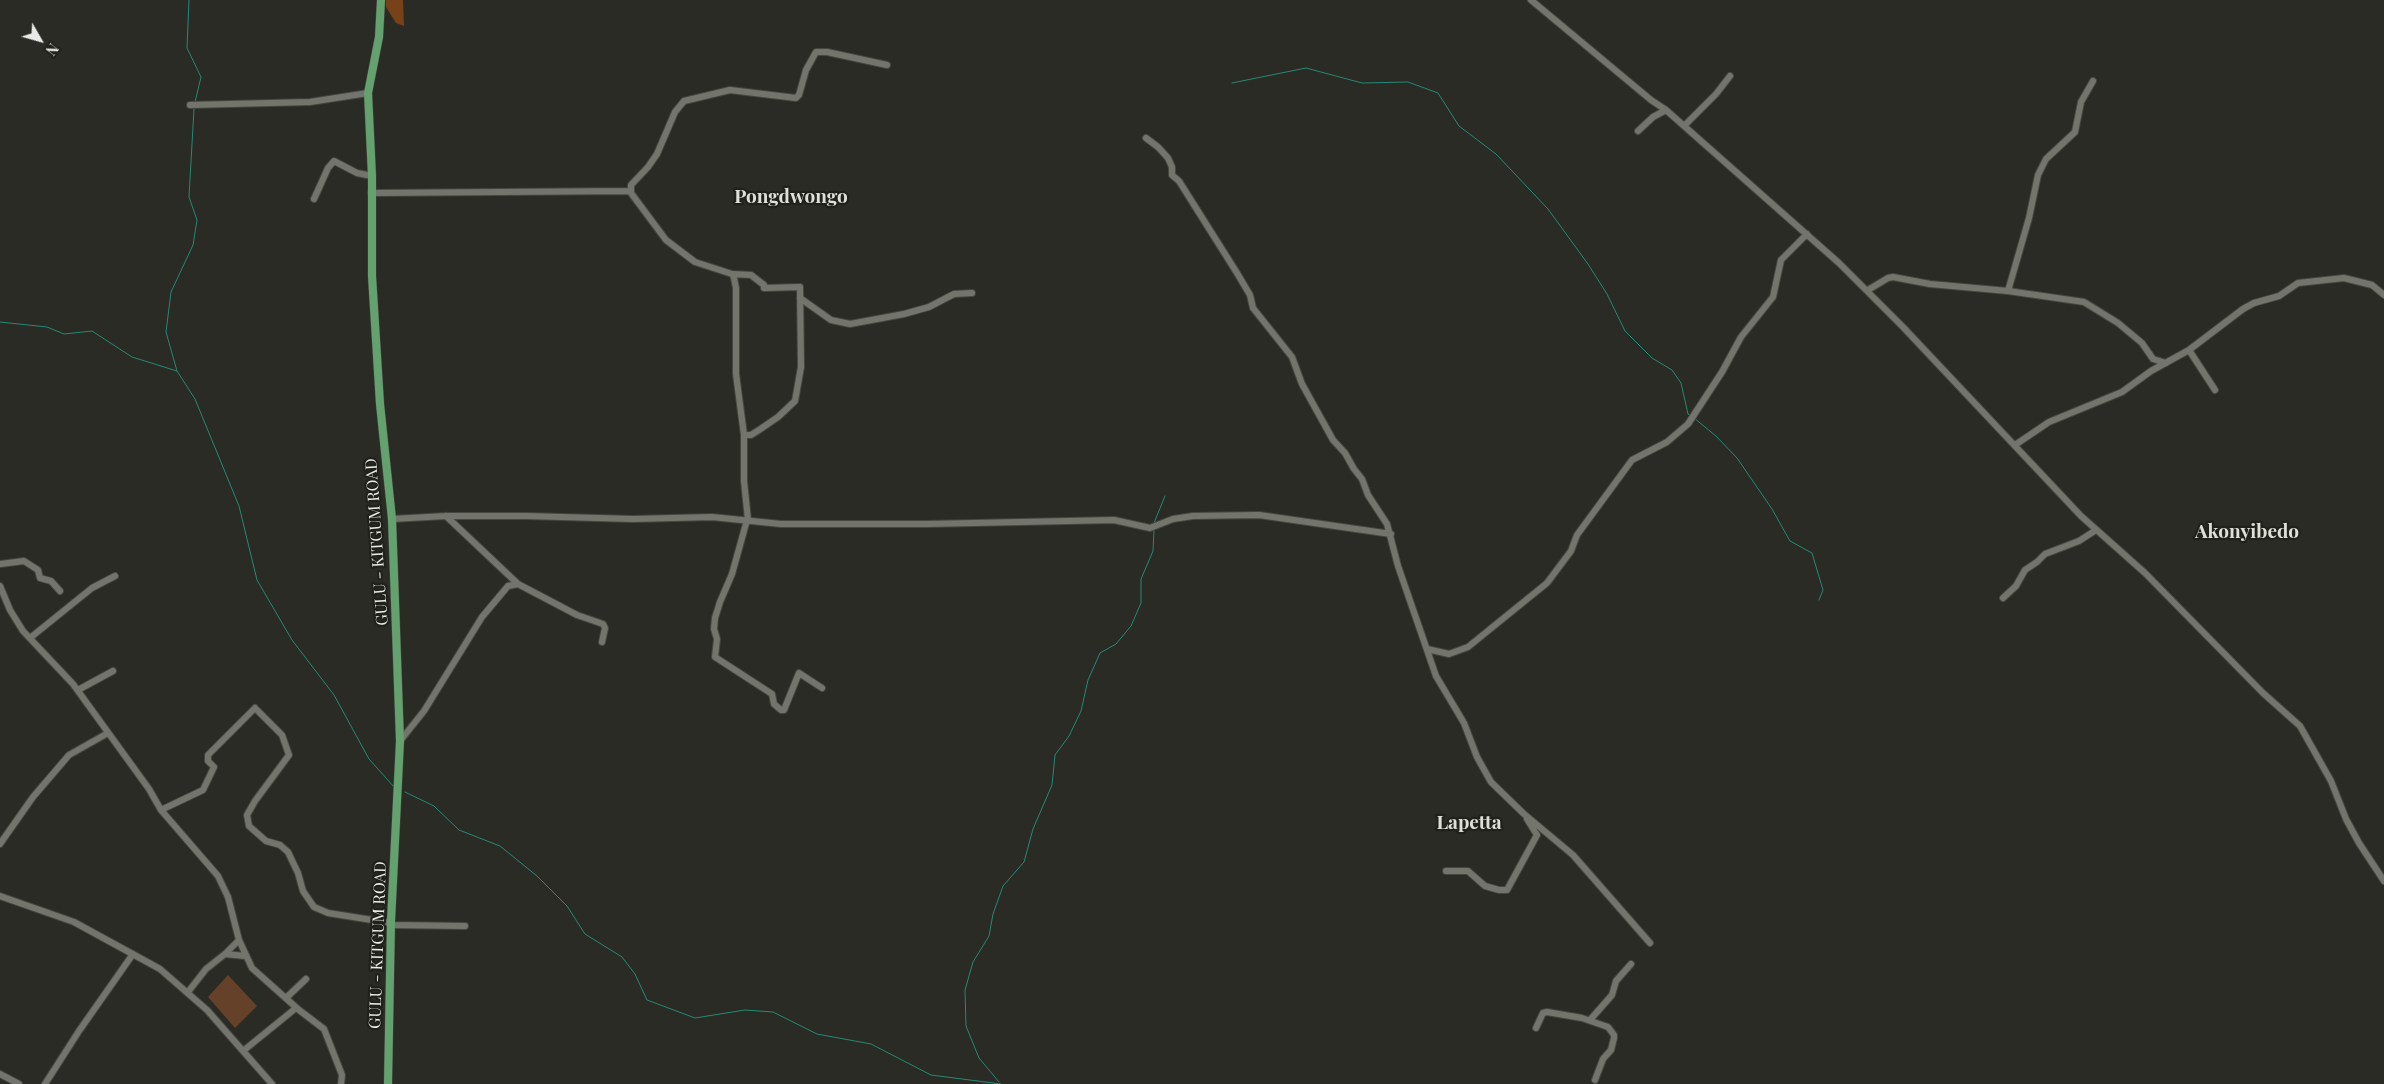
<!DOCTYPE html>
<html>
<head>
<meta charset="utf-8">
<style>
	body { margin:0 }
	#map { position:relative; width:2384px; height:1084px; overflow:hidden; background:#2a2b24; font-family:"Playfair Display",serif }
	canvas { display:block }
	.north { position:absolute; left:15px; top:15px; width:50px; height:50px; -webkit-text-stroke:4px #20211b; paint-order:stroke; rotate:128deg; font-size:14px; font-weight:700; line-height:20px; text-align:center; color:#eaebe7 }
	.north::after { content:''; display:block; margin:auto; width:18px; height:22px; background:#eaebe7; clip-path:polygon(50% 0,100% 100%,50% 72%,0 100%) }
</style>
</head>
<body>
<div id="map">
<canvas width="2384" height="1084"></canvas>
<div class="north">N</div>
</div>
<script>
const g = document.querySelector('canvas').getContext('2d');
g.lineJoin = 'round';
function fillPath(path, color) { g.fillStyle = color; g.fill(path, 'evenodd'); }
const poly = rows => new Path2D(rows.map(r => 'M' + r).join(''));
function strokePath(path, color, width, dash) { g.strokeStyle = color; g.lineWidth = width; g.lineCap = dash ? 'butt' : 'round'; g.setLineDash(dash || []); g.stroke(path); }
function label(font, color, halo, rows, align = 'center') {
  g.font = font + ' "Playfair Display",serif'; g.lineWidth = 4.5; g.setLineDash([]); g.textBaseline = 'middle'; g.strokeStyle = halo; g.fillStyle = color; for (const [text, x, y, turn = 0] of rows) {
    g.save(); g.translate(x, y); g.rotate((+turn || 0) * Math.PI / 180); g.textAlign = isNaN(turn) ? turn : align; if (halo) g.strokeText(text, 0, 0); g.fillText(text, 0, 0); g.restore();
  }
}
fillPath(poly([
	[228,975,257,1006,235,1028,208,997]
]), '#66412a');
fillPath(poly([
	[386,0,403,0,404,26,396,23,386,7]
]), '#77411a');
strokePath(poly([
	[189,0,187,48,201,77,195,102],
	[1232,83,1306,68,1362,83,1408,82,1438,93,1459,126,1496,154,1548,209,1588,264,1607,294,1625,331,1652,358,1672,370,1681,383,1688,414,1691,416],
	[0,322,47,327,64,334,92,331,132,357,177,371,195,399,239,506,257,580,292,640,334,695,369,759,395,788],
	[177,371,166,332,171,292,193,245,197,220,189,197,194,109],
	[1694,418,1716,436,1737,458,1772,509,1790,541,1812,553,1823,590,1819,600],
	[1154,523,1165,496],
	[405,792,434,806,459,830,500,846,537,876,567,906,585,934,622,957,635,974,647,1000,695,1018,745,1010,773,1012,817,1034,871,1044,931,1075,1001,1084],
	[999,1082,979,1058,966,1026,965,990,973,962,989,936,993,914,1003,886,1024,862,1033,829,1052,785,1055,755,1069,736,1081,711,1088,680,1100,653,1116,644,1131,626,1141,603,1141,579,1153,551,1154,530]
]), '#26897a', 1);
const minor = poly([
	[1531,0,1651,100,1666,110,1839,263,1903,327,2081,516,2145,573,2263,693,2300,726,2331,781,2346,819,2359,843,2384,881],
	[190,105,310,102,368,93],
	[1684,126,1716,94,1730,76],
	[1638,131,1653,117,1666,110],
	[1146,138,1158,147,1168,158,1172,167,1172,175,1179,181,1237,273,1250,295,1253,308,1292,357,1302,384,1333,440,1345,453,1354,469,1362,479,1368,495,1387,524,1398,566,1436,676,1464,723,1477,757,1491,782,1524,814,1573,855,1650,943],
	[371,193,629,191],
	[314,199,328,168,334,161,357,173,372,176],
	[732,274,751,275,764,285,764,288,800,287,801,367,795,401,778,417,759,430,751,435,744,435],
	[1868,290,1888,278,1893,277,1930,284,2008,291,2084,302,2118,323,2142,343,2153,359,2166,363],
	[2008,291,2029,218,2038,175,2046,159,2075,132,2081,102,2093,81],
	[800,298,831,320,850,324,904,314,929,307,954,294,972,293],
	[2189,350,2215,390],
	[2015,445,2049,422,2122,392,2151,371,2189,350,2243,309,2254,303,2279,296,2298,283,2344,278,2372,285,2384,295],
	[446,516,518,584,577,615,603,624,605,628,602,642],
	[392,519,446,516,526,516,633,519,712,517,781,524,927,524,1114,520,1150,528,1173,519,1193,516,1259,515,1391,534],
	[747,520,732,574,720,602,715,618,714,629,717,639,715,657,772,694,774,704,781,710,784,710,799,673,822,688],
	[748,520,744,481,744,435,736,374,736,288,734,278,732,274,695,262,666,240,631,193,631,185,648,167,657,154,675,112,684,101,730,90,796,98,799,95,806,70,816,52,827,52,887,65],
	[0,564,24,561,38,570,40,578,51,581,60,591],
	[0,586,10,610,23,631,73,684,149,789,161,810,218,876,228,897,239,940,252,968,299,1010,324,1029,342,1075,341,1084],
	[2003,598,2016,586,2025,570,2037,562,2045,554,2079,541,2096,530],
	[30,638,92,588,115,576],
	[1427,649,1449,654,1468,647,1547,583,1571,551,1577,535,1632,460,1667,442,1688,424,1722,372,1741,337,1773,297,1781,260,1807,234],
	[78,690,113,671],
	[400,741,424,711,482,617,508,586,518,584],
	[161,810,203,790,214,767,208,761,208,755,255,708,282,735,289,755,255,801,247,815,249,826,266,841,280,845,288,852,298,873,303,891,314,907,328,913,391,923],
	[0,844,33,797,69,755,108,733],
	[1446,871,1468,871,1485,886,1499,890,1507,890,1537,835,1527,819],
	[0,896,74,922,160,969,207,1010,272,1084],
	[391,925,465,926],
	[225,954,245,956],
	[188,992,206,969,225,954,239,940],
	[286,998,306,979],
	[1590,1020,1612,995,1616,981,1631,964],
	[1536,1028,1543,1013,1547,1012,1582,1018,1608,1027,1614,1035,1614,1038,1611,1050,1603,1059,1595,1080],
	[243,1051,296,1008],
	[0,1074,19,1084],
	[45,1084,79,1031,133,954]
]);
const major = poly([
	[381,0,379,37,368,93,372,176,372,276,380,404,392,519,400,741,391,921,388,1084]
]);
strokePath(minor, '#464741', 8);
strokePath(major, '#464741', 9);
strokePath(minor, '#73756d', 6);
strokePath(major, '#63a16e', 8);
label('16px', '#eaebe7', '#20211b', [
	["GULU - KITGUM ROAD",377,542,-94],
	["GULU - KITGUM ROAD",378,945,-88]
]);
label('bold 19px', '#dee0d7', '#20211b', [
	["Pongdwongo",791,197],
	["Akonyibedo",2247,532],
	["Lapetta",1469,823]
]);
</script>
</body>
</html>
